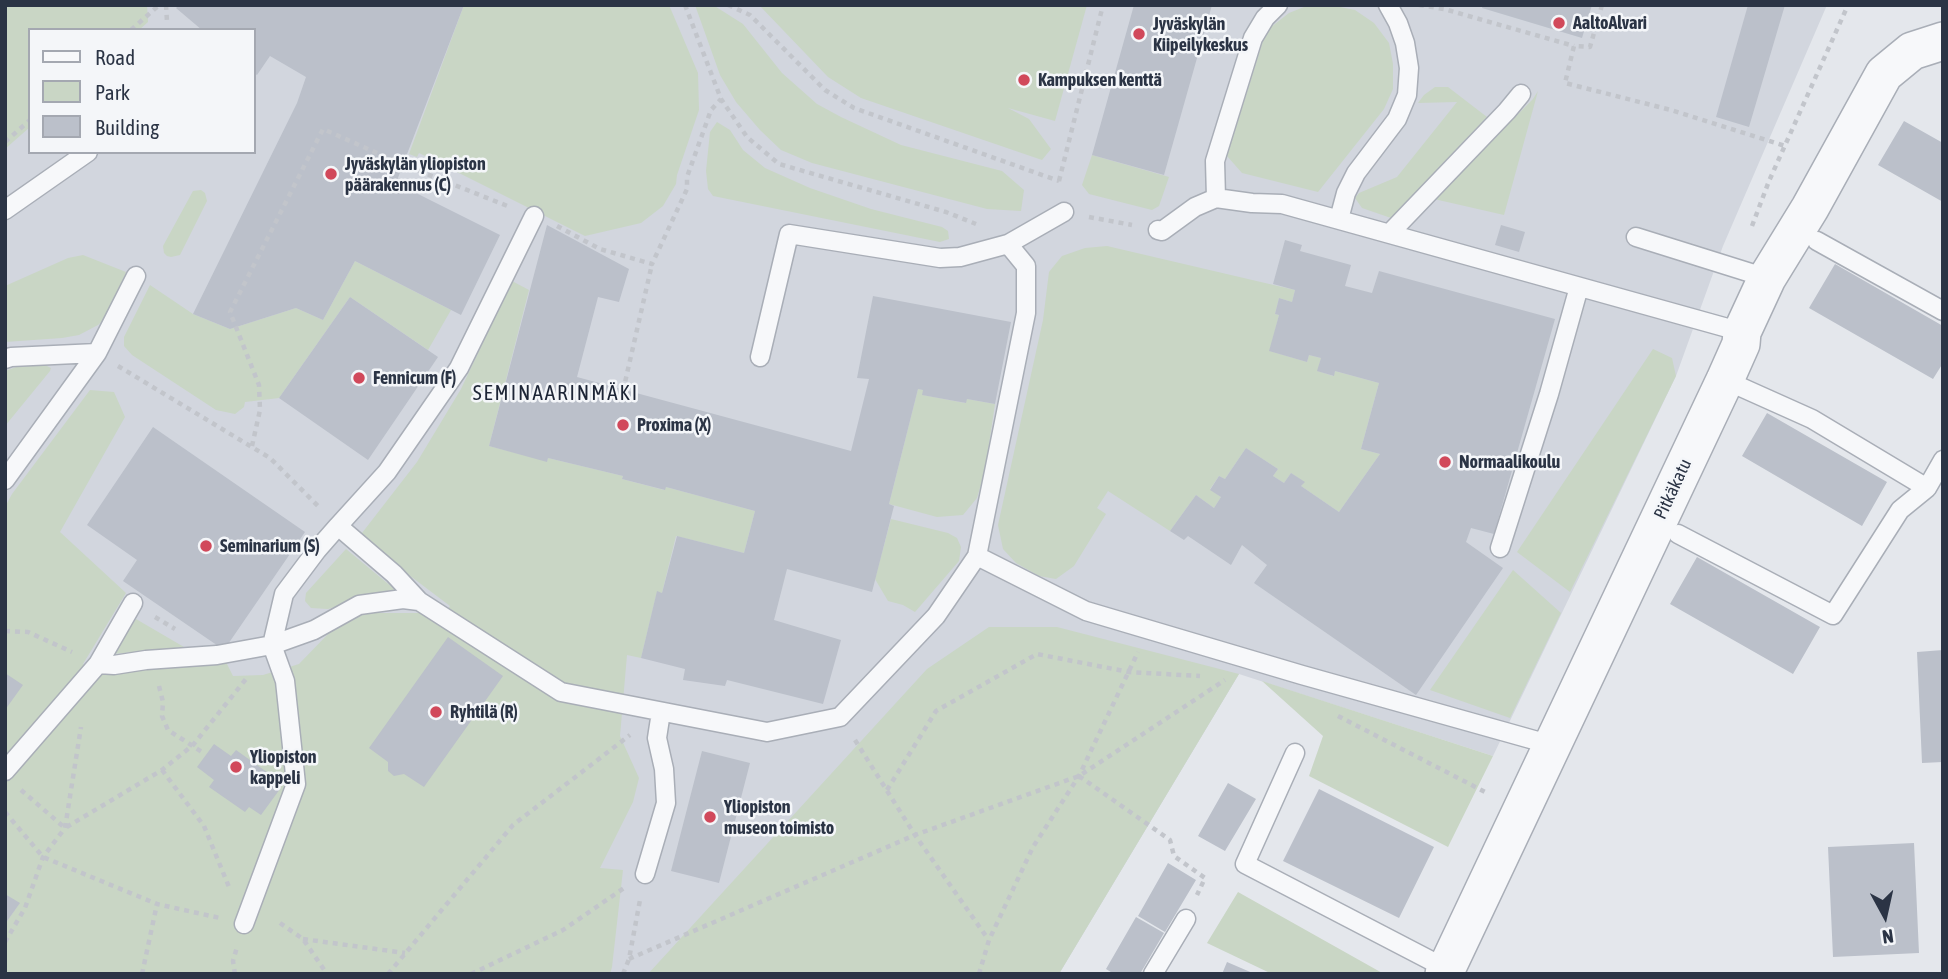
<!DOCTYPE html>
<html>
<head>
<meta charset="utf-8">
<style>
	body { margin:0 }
	#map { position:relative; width:1948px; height:979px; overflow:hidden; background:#e4e7ec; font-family:"Asap Condensed",sans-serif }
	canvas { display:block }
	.frame { position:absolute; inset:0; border:7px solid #2b3445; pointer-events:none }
	.legend { position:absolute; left:28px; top:28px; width:228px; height:126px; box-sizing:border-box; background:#f4f6f9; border:2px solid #a4a8b1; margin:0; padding:9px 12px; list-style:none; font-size:21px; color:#2b3445 }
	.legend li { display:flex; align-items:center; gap:14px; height:35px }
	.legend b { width:35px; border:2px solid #a4a8b1 }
	.north { position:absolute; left:1850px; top:881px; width:70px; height:70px; -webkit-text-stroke:5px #f4f6f9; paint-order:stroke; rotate:172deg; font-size:19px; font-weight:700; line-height:28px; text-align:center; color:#2b3445 }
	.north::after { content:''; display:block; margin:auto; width:24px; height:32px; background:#2b3445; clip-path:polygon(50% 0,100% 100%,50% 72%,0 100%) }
</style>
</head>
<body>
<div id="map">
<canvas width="1948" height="979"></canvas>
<div class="frame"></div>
<ul class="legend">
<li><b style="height:9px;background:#f7f8fa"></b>Road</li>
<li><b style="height:19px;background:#c9d6c5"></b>Park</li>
<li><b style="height:19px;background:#bbc0ca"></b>Building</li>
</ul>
<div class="north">N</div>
</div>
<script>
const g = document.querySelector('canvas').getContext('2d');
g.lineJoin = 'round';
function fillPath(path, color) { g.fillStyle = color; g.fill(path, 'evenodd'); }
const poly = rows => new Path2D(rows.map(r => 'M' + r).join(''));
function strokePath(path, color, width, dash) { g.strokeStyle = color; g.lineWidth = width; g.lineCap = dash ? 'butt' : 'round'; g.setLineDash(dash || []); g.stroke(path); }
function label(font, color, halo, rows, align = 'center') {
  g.font = font + ' "Asap Condensed",sans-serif'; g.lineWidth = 5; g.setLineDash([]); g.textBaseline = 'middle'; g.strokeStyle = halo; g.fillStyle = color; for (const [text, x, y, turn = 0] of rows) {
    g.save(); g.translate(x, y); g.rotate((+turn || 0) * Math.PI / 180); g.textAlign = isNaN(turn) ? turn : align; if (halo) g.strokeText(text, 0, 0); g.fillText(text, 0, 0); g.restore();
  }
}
fillPath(poly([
	[5,5,1827,5,1723,246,1676,376,1493,756,1239,674,1059,974,5,974],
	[30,30,254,30,254,152,30,152]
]), '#d2d6de');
fillPath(poly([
	[5,5,147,5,148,22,139,30,30,30,30,127,5,149],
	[464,5,669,5,698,73,699,110,677,175,676,184,663,206,641,223,585,236,419,153,417,157,409,154],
	[695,5,713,5,743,24,782,73,817,104,841,117,901,145,1002,171,1024,190,1021,211,987,209,812,163,781,150,760,130,736,102,720,75],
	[759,5,1087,5,1055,121,1008,108,1029,119,1051,149,1042,160,861,98,828,77],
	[1309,5,1335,6,1355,10,1374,23,1389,43,1393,64,1393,89,1384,109,1318,192,1242,173,1227,156,1266,31,1289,13],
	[1435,87,1448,87,1487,117,1391,218,1362,208,1355,198,1359,193,1397,177,1457,102,1418,103,1424,95],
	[1538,91,1504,215,1434,199,1533,99],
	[717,122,730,130,743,150,765,168,810,188,871,209,942,227,948,231,949,239,940,242,713,196,708,189,706,171,710,132],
	[1092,155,1169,177,1159,206,1152,210,1089,194,1082,185],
	[201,190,205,193,207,201,180,255,171,257,167,256,164,253,163,246,193,191],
	[1107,246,1295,290,1292,302,1279,298,1275,314,1279,315,1270,351,1307,362,1309,355,1321,358,1318,371,1333,376,1335,371,1379,383,1361,449,1380,454,1339,512,1301,486,1304,482,1291,473,1284,483,1273,476,1278,469,1246,448,1225,479,1219,476,1210,489,1221,497,1214,508,1196,495,1170,531,1108,491,1097,508,1106,514,1074,566,1056,579,1039,576,1016,563,1003,549,998,525,1043,320,1049,272,1062,256,1085,248],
	[83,255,126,272,113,311,98,325,79,335,62,338,5,342,5,286,68,258],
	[355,261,451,310,428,350,350,297,279,398,245,402,244,407,235,414,216,410,132,355,124,346,124,337,150,285,193,314,230,329,296,308,323,320],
	[512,281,529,290,489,446,547,461,548,458,623,476,622,479,664,490,666,487,755,511,744,553,676,536,662,593,657,592,641,658,627,655,620,736,639,778,633,802,600,868,623,870,612,967,610,974,5,974,5,924,19,904,5,894,5,507,12,494,90,390,114,392,125,417,60,532,126,593,83,664,106,673,225,660,233,676,263,675,299,664,329,633,366,613,419,613,439,622,450,606,364,541,362,533,417,462,461,389],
	[1653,349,1672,358,1676,376,1570,592,1517,552],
	[22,365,45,365,51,368,50,371,5,426,5,371],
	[918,389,923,390,923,395,965,403,967,399,995,404,985,471,977,498,963,515,937,517,889,504],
	[891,519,948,533,957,538,961,547,959,561,915,612,903,605,888,601,875,579],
	[346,549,398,592,364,598,328,609,311,608,305,601,306,593],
	[1513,570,1561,613,1510,718,1430,690],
	[136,619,184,647,113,654],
	[989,627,1057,627,1239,674,1059,974,648,974,927,669],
	[1262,681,1493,756,1448,847,1309,776,1323,736],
	[1238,892,1384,974,1272,974,1207,943]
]), '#c9d6c5');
fillPath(poly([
	[179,5,464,5,396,183,500,235,461,315,355,261,323,320,296,308,230,329,193,314,297,103,306,77,270,56,257,75,254,73,254,30,202,30,176,8],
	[1134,5,1212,5,1164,175,1092,155],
	[1483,5,1592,5,1582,38,1482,8],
	[1748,5,1785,5,1749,127,1716,117],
	[1904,121,1943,143,1943,202,1878,165],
	[547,225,629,269,619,302,598,297,577,377,851,451,869,379,857,378,873,296,1011,322,995,404,967,399,966,403,922,395,923,390,918,389,889,504,894,506,872,592,787,569,774,620,841,640,823,704,727,680,725,686,683,680,685,669,641,658,657,591,662,593,677,536,744,553,755,511,666,487,665,490,622,479,623,476,548,458,547,462,489,446],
	[1501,225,1525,232,1519,252,1495,245],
	[1285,240,1302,245,1300,251,1351,265,1345,286,1372,293,1379,271,1555,319,1494,534,1471,528,1466,542,1503,568,1416,695,1254,583,1267,565,1242,545,1231,565,1188,536,1184,540,1170,531,1196,495,1214,508,1221,497,1210,490,1219,476,1225,479,1246,448,1278,469,1273,476,1284,483,1291,473,1305,482,1301,486,1339,512,1380,454,1361,449,1379,383,1335,371,1334,376,1317,371,1321,358,1309,355,1307,362,1269,351,1279,315,1275,314,1279,298,1292,302,1295,290,1273,284],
	[1835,264,1943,326,1943,363,1933,379,1809,308],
	[350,297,438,357,368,460,279,398],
	[1767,413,1887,482,1862,526,1742,456],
	[153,427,305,532,224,650,123,581,137,560,87,525],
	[1697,557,1820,627,1793,674,1670,604],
	[448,637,503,676,424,787,404,774,394,776,388,771,388,762,369,748],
	[1943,650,1943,762,1922,763,1917,652],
	[5,673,23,685,5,710],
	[214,744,231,756,236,750,271,775,268,780,280,789,261,815,249,807,245,812,209,787,214,780,197,767],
	[702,751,750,763,719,883,671,871],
	[1228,783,1256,799,1225,851,1198,836],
	[1319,789,1434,847,1399,918,1283,861],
	[1914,843,1919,953,1833,957,1828,847],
	[1168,863,1196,880,1165,932,1138,916],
	[5,894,20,903,5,924],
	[1136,917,1164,933,1140,974,1114,974,1106,969],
	[1227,962,1255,974,1222,974]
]), '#bbc0ca');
const service = poly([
	[1216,198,1215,161,1253,38,1265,18,1278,5],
	[5,210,88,152],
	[534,216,459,368,387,472,338,526,394,574,419,601,561,692,767,732,840,717,936,616,977,556,1026,313,1026,266,1008,244],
	[1339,219,1346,193,1356,173,1397,119,1407,95,1409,68,1405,43,1398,23,1388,5],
	[1158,230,1162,231,1195,207,1216,198,1252,203,1282,204,1742,332],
	[1390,233,1507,111,1521,94],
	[1636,237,1767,278],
	[1817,241,1943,311],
	[760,357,789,234,940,258,960,257,1008,244,1064,212],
	[5,359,11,357,97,353],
	[1725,380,1812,419,1927,488,1943,460],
	[5,480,97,353,136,276],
	[1678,534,1833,615,1900,510,1927,488],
	[1500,548,1549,394,1579,287],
	[977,556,1086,611,1302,675,1552,745],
	[98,664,114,665,146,660,217,655,272,645,284,594,317,550,338,526],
	[1295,753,1245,864,1447,969],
	[5,771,98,664,133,603],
	[645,874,666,803,664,769,657,738,661,712],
	[244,924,296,784,285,681,272,645,314,630,359,605,403,599,419,601],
	[1153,974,1186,919]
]);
const minor = poly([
	[1444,974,1725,380,1741,344,1742,332,1767,278,1810,208,1884,74,1912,51,1943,41]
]);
strokePath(service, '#a9aeb7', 21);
strokePath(minor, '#a9aeb7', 40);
strokePath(poly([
	[166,5,167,22],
	[685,5,721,99,747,137,779,164,946,212,976,224],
	[728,5,750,15,825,90,854,108,1059,181],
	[1419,5,1444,9,1574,46],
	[1602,5,1590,47,1574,46,1565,83,1671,110,1785,146],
	[131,30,158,6],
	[5,142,30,120],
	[1059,181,1103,5],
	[1089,217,1132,225],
	[557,226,600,249,652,264,687,189,687,177,711,110,721,99],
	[1752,226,1769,181,1848,5],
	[118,366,270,458,319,507],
	[623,391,652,264],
	[252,446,260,410,259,385,230,312,323,129,404,165,510,207],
	[155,617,175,629],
	[5,631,28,632,72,652],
	[159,686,163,702,162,716,168,730,202,752],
	[1338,716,1489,794],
	[855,740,915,835,988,939],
	[162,770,204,826,229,887],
	[1079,776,1170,840,1174,856,1205,878,1197,895],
	[21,790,65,828,162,770,193,745,246,679],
	[887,790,936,711,1037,654,1129,672,1200,676],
	[5,812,43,857,157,904,220,918],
	[280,923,303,939,327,974],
	[303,939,405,953],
	[5,942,25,908,43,857,65,828,81,727],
	[629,959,915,835,1079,776,1225,680],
	[142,974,157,904],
	[235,974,233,961,237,947],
	[388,974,513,825,630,735],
	[471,974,563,930,624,888],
	[623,974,629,959,640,900],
	[979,974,989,940,1033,847,1079,776,1138,652]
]), '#c2c5cb', 4.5, [5, 5]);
strokePath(service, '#f7f8fa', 18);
strokePath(minor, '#f7f8fa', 37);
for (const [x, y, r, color] of [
	[1559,23,7,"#d1495b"],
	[1139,34,7,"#d1495b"],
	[1024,80,7,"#d1495b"],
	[331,174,7,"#d1495b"],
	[359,378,7,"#d1495b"],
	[623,425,7,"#d1495b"],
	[1445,462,7,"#d1495b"],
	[206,546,7,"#d1495b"],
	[436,712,7,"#d1495b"],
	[236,767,7,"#d1495b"],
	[710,817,7,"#d1495b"]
]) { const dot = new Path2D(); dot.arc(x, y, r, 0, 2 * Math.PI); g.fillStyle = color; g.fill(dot); strokePath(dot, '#f4f6f9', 2.5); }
label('bold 18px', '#2b3445', '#f4f6f9', [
	["AaltoAlvari",1573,23],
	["Jyväskylän",1153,24],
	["Kiipeilykeskus",1153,45],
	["Kampuksen kenttä",1038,80],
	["Jyväskylän yliopiston",345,164],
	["päärakennus (C)",345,185],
	["Fennicum (F)",373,378],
	["Proxima (X)",637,425],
	["Normaalikoulu",1459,462],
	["Seminarium (S)",220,546],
	["Ryhtilä (R)",450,712],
	["Yliopiston",250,757],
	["kappeli",250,778],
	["Yliopiston",724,807],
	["museon toimisto",724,828]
], 'left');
label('18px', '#2b3445', '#f4f6f9', [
	["Pitkäkatu",1673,489,-65]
]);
g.letterSpacing = '2px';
label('21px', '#1d2536', '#f4f6f9', [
	["SEMINAARINMÄKI",556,393]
]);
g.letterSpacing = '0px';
</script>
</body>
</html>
